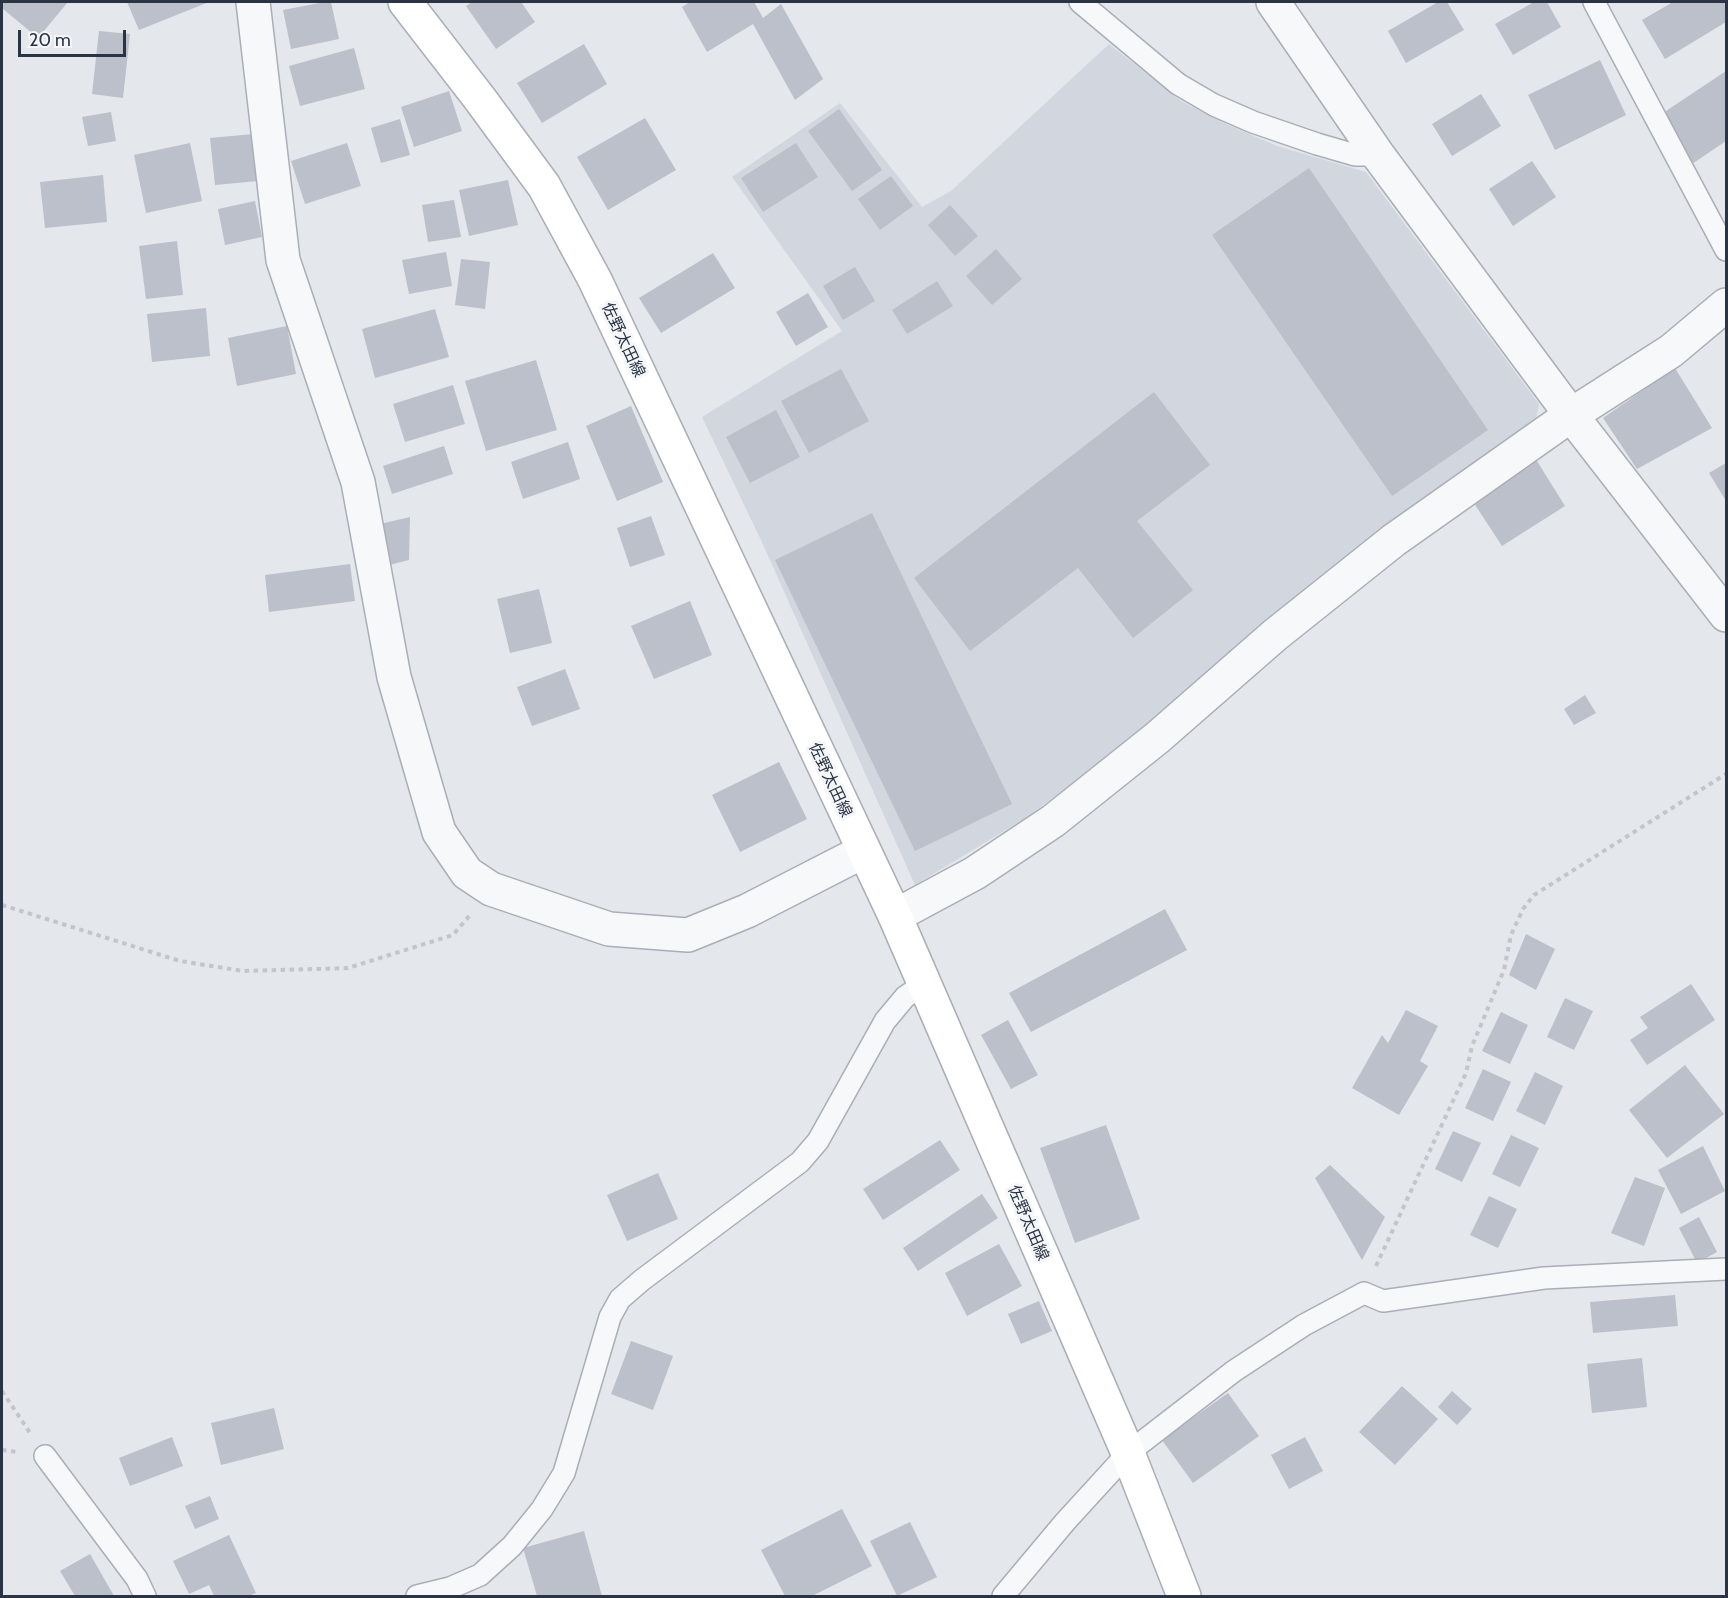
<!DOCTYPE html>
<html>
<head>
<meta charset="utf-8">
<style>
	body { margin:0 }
	#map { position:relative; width:1728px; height:1598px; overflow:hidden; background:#e4e7ec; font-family:Cabin,sans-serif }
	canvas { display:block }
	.frame { position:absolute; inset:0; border:3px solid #2b3445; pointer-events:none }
	.scale { position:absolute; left:18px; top:30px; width:108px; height:27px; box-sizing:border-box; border:3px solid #2b3445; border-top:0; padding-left:8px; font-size:18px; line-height:21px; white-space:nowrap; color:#2b3445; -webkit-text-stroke:4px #f4f6f9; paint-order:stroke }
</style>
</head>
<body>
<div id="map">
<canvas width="1728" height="1598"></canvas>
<div class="frame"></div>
<div class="scale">20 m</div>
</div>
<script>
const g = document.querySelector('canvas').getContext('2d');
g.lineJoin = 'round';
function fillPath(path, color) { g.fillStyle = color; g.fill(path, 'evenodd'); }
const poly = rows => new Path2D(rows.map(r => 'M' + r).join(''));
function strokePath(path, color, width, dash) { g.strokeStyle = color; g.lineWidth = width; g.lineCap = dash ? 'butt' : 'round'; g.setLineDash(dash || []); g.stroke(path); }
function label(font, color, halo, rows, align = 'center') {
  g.font = font + ' Cabin,"Noto Sans JP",sans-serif'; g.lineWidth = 6; g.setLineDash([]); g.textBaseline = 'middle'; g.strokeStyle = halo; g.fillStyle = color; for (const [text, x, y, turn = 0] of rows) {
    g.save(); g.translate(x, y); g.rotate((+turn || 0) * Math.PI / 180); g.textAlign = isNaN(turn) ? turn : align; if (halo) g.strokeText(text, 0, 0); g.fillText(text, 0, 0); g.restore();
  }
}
fillPath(poly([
	[1109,44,1181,101,1226,124,1277,146,1366,172,1539,404,1535,425,1107,758,1024,819,915,885,761,540,702,417,842,331,732,177,840,103,922,207,951,191]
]), '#d2d6de');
fillPath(poly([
	[2,2,68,2,38,38,2,8],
	[127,2,209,2,139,30],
	[325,2,331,2,339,39,291,49,283,10],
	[472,2,521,2,535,22,496,49,466,6],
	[690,2,754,2,763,18,781,4,823,79,795,100,753,24,707,52,682,7],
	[1438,2,1447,2,1464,30,1406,63,1388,31],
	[1534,2,1547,2,1561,27,1513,55,1495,24],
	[1673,2,1726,2,1726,22,1665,59,1642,20],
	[99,31,130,34,123,98,92,94],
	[584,44,607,84,542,123,517,83],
	[354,48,365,89,300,106,289,66],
	[1600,60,1626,115,1555,150,1528,95],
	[1726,71,1726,141,1692,164,1660,115],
	[449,91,462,131,414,147,401,107],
	[1481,94,1501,126,1452,156,1432,124],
	[839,109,882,170,852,191,808,131],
	[111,112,116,141,88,146,82,117],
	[645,118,676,170,608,210,577,157],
	[400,119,410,155,381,163,371,128],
	[253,134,258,181,215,185,210,138],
	[190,143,202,201,146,213,134,155],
	[347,143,361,186,305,204,291,161],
	[796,143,818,177,763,212,741,178],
	[1532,161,1556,197,1513,226,1489,189],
	[1309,168,1488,430,1392,496,1212,235],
	[103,175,107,222,45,228,40,182],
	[891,176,913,206,880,230,858,199],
	[508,180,518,225,469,236,459,190],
	[454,200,461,237,428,242,422,205],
	[255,201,262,237,225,245,218,209],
	[950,205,978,236,955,256,928,225],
	[177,241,183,295,146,299,139,246],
	[996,249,1022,279,992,305,966,276],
	[446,252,452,286,409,294,402,260],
	[713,253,735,288,661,333,639,298],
	[461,259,490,262,485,309,455,305],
	[855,267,875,301,843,320,823,286],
	[937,281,953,306,907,334,892,310],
	[808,293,828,327,796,346,776,312],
	[206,308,210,356,152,362,147,314],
	[435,309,449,357,375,378,362,329],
	[287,326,296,374,237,386,228,338],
	[536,360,557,430,486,451,465,381],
	[1675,368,1712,428,1637,469,1603,418],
	[841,369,869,421,809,453,781,401],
	[453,385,465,424,405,442,393,404],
	[1154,392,1210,465,1137,521,1193,590,1133,638,1078,568,970,651,914,578],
	[631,406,663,482,617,501,586,426],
	[776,410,800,457,750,483,726,437],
	[568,442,580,479,523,499,511,462],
	[444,446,453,474,392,494,383,466],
	[1532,453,1565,506,1502,546,1468,494],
	[1726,463,1726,501,1709,473],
	[872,513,1012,804,915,851,775,560],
	[651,516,665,555,630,567,617,528],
	[410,517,409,560,389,565,380,524],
	[350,564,355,601,269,612,265,575],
	[539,589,552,643,510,653,497,599],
	[690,601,712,655,654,679,631,626],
	[565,669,580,709,532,726,517,687],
	[1585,695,1596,713,1574,725,1564,709],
	[779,762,807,819,740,852,712,795],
	[1165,909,1187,950,1031,1032,1009,993],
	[1526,934,1555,949,1536,990,1509,975],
	[1691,984,1715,1020,1647,1065,1630,1040,1648,1028,1640,1017],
	[1565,998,1593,1011,1574,1050,1547,1037],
	[1406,1010,1438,1026,1420,1061,1428,1066,1399,1115,1352,1088,1382,1035,1388,1043],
	[1501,1012,1528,1025,1510,1064,1482,1051],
	[1008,1020,1038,1075,1011,1089,981,1035],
	[1685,1065,1724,1114,1667,1158,1629,1110],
	[1483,1069,1511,1082,1493,1121,1465,1108],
	[1535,1072,1563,1086,1545,1125,1516,1111],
	[1106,1125,1140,1219,1075,1243,1040,1148],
	[1453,1131,1481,1143,1462,1182,1435,1169],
	[1511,1135,1539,1148,1520,1187,1492,1174],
	[940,1140,960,1170,883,1220,863,1189],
	[1703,1146,1725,1191,1681,1214,1658,1170],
	[1330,1165,1385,1217,1362,1260,1315,1178],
	[658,1173,678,1219,627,1241,607,1195],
	[1635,1177,1665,1188,1644,1246,1611,1233],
	[982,1194,998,1218,918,1271,903,1248],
	[1489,1196,1517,1209,1498,1248,1470,1235],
	[1699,1217,1717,1252,1697,1263,1679,1228],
	[999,1244,1022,1286,967,1316,945,1273],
	[1675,1295,1678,1326,1593,1333,1590,1302],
	[1039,1301,1052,1331,1021,1344,1008,1314],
	[631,1341,673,1356,653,1410,611,1394],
	[1642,1358,1647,1407,1592,1413,1587,1364],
	[1402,1386,1438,1419,1395,1465,1359,1432],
	[1452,1391,1472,1409,1457,1425,1438,1407],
	[1228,1393,1259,1436,1193,1483,1162,1440],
	[274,1408,284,1449,221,1465,211,1423],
	[172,1437,183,1466,130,1486,119,1458],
	[1305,1437,1323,1471,1289,1489,1271,1455],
	[210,1496,219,1519,195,1529,185,1506],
	[842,1509,872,1566,812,1596,785,1596,761,1550],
	[910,1522,937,1577,897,1596,870,1541],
	[584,1531,602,1596,537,1596,523,1548],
	[229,1535,256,1593,248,1596,214,1596,209,1585,189,1594,173,1561],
	[90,1554,114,1596,75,1596,60,1571]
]), '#bbc0ca');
const lane = poly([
	[1080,2,1178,84,1214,105,1253,122,1317,144,1355,155,1378,155],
	[1594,2,1726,250],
	[45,1456,137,1579,145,1596],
	[417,1596,450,1588,480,1575,512,1546,542,1509,564,1473,610,1317,620,1299,642,1280,800,1162,818,1141,885,1021,905,997,924,984],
	[1003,1596,1065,1522,1128,1453,1234,1371,1304,1325,1364,1293,1383,1301,1544,1278,1726,1269]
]);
const street = poly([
	[253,2,283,260,358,482,394,677,439,832,467,873,491,889,609,929,688,935,747,911,864,851],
	[1273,2,1378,155,1571,415,1726,615],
	[895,916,975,873,1053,821,1157,738,1275,635,1394,540,1571,415,1671,351,1726,305]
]);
const secondary = poly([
	[405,2,480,99,544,186,595,280,895,916,1128,1453,1184,1596]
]);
strokePath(lane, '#a9aeb7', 24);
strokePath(street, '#a9aeb7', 36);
strokePath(secondary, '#a9aeb7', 36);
strokePath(poly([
	[2,905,180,961,243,971,348,968,453,935,470,915],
	[1376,1266,1466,1073,1472,1046,1504,970,1511,935,1523,909,1534,895,1726,774],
	[2,1391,30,1433],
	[2,1450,18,1452]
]), '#c2c5cb', 4, [4.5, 4.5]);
strokePath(lane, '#f7f8fa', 21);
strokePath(street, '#f7f8fa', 33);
strokePath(secondary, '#fff', 33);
label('16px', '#2b3445', '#f4f6f9', [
	["佐野太田線",623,340,65],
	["佐野太田線",830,780,65],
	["佐野太田線",1028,1223,67]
]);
</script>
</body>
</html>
